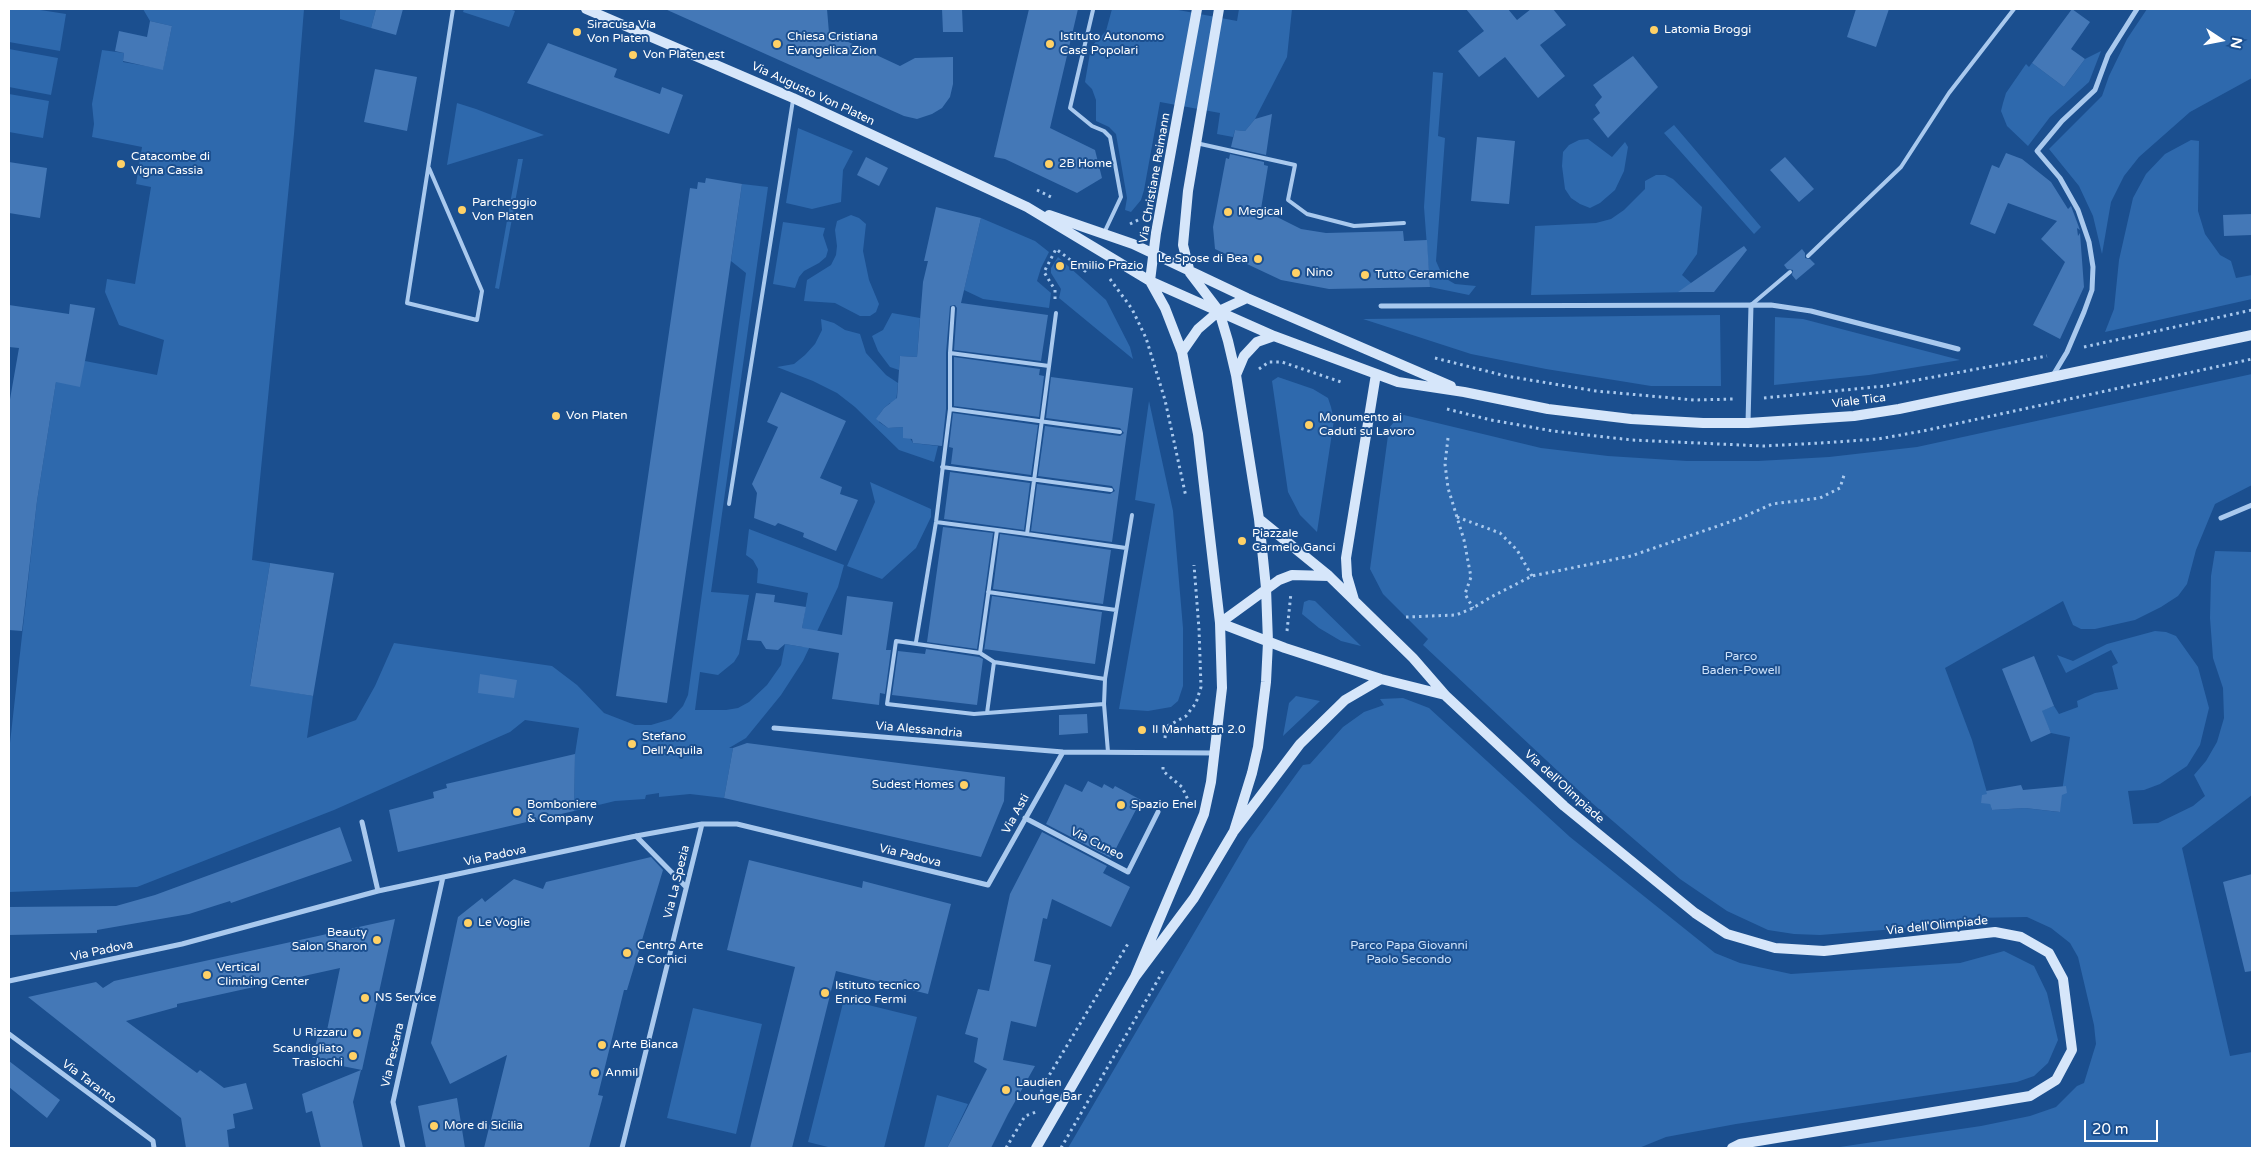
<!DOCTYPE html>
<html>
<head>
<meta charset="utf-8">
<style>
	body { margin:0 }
	#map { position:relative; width:2261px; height:1157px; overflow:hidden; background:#1b4f8f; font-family:"Varela Round",sans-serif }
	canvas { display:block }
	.frame { position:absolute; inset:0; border:10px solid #fff; pointer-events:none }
	.north { position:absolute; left:2196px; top:15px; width:50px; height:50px; -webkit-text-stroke:4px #1b4f8f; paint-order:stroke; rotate:101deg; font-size:14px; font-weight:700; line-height:20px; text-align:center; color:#fff }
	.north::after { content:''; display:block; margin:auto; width:18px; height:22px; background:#fff; clip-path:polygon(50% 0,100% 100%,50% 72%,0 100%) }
	.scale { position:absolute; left:2084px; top:1120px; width:74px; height:22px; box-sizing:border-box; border:2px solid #fff; border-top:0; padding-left:6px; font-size:15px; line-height:18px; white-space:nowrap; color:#fff; -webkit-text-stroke:4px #1b4f8f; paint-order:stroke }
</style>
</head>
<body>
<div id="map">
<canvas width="2261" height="1157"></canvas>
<div class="frame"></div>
<div class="north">N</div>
<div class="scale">20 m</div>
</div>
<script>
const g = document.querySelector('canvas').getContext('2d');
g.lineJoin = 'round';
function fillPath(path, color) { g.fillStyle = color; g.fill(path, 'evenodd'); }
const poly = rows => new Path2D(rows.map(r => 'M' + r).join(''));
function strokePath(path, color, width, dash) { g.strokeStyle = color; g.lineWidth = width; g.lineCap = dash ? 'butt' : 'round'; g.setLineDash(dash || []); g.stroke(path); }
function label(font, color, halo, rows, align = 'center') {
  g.font = font + ' "Varela Round",sans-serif'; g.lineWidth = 4; g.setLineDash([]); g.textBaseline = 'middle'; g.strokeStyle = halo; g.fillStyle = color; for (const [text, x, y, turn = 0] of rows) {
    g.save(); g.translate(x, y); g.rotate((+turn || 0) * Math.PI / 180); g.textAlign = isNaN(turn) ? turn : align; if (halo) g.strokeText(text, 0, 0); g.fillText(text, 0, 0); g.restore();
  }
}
fillPath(poly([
	[9,9,34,9,66,14,60,51,9,42],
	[143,9,304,9,294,134,252,560,270,563,250,685,313,696,307,738,356,720,375,686,394,643,552,666,577,685,604,713,635,725,651,725,671,719,683,706,688,695,746,273,731,261,742,184,768,187,711,592,749,595,739,654,734,662,718,675,700,672,695,710,726,710,738,708,749,702,767,685,781,665,785,644,803,647,806,629,802,628,808,593,757,583,758,569,753,560,746,555,749,529,844,565,838,587,803,661,781,695,746,738,729,748,733,748,724,798,690,794,659,797,659,793,646,795,645,799,615,801,574,811,575,754,579,728,525,720,510,732,334,810,137,887,9,892,9,752,37,501,56,382,85,361,157,375,164,340,119,325,105,292,107,279,135,284,151,187,136,184,142,147,92,137,94,124,92,104,102,50,124,53,123,62,163,69,172,26,150,21],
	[340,9,376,9,371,28,340,19],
	[464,9,509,9,515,11,509,27,463,12],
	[1112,9,1173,9,1237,21,1239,9,1292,9,1287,57,1255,119,1245,131,1235,130,1233,137,1217,134,1220,113,1160,102,1144,190,1141,200,1131,212,1125,210,1127,198,1116,134,1109,127,1096,121,1096,100,1092,89,1085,82,1091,47,1106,31],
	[2147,9,2252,9,2252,78,2190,112,2139,157,2124,176,2111,202,2102,254,2093,216,2079,186,2049,149,2102,96,2109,76,2127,39],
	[9,49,58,58,51,95,9,87],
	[2101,51,2089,82,2050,117,2028,146,2007,126,2001,111,2003,103,2006,93,2026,64,2029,67,2032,63,2064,87,2085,59],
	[1433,72,1443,73,1438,136,1445,138,1436,261,1443,277,1455,284,1476,286,1469,295,1430,287,1424,207],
	[9,94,49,101,43,138,9,132],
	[457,103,476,109,544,135,447,165],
	[1674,125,1761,227,1754,234,1664,133],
	[798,128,853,151,843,170,841,202,812,209,786,203],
	[1588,139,1612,157,1625,142,1628,147,1624,171,1615,190,1600,203,1590,208,1580,204,1571,198,1565,189,1562,166,1563,152,1569,145,1579,140],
	[2191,140,2199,141,2198,211,2205,234,2220,255,2231,261,2236,278,2252,275,2252,299,2105,332,2114,309,2119,260,2133,198,2146,174,2165,154],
	[518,159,523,159,499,289,495,288],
	[1656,175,1665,175,1673,179,1702,207,1697,254,1682,275,1691,283,1692,292,1531,295,1535,226,1596,223,1611,219,1624,210,1645,189,1645,181],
	[851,215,859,218,866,224,863,251,869,280,879,304,876,312,870,316,860,316,835,303,804,301,807,280,831,265,836,255,837,246,835,230,837,221],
	[981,218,1035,241,1049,252,1041,268,1037,281,1051,293,1049,308,983,299,964,290],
	[783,222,825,228,823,235,828,250,826,257,819,263,804,271,799,277,795,288,773,284],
	[1058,257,1106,300,1130,347,1133,359,1059,298,1061,289,1051,273,1051,268],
	[892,313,920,318,917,357,900,356,899,370,890,367,878,351,872,336,883,330],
	[1720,315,1721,386,1651,386,1546,369,1471,354,1363,319],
	[1775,317,1803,319,1960,360,1869,375,1774,385],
	[821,319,834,323,845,330,860,334,866,353,886,375,898,383,896,403,890,403,884,408,879,415,879,422,888,428,903,427,913,443,938,446,934,462,899,450,855,407,837,393,813,381,777,367,794,364,805,355,815,344,822,330],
	[2252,374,2252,485,2215,504,2196,550,2187,584,2178,596,2161,607,2135,620,2095,629,2081,629,2073,625,2063,601,1945,668,1972,740,1992,810,2025,808,2059,812,2070,737,2051,733,2041,711,2054,706,2059,714,2078,707,2077,701,2095,693,2118,689,2112,666,2118,663,2111,650,2066,673,2057,655,2073,661,2107,644,2155,631,2166,632,2176,636,2198,667,2209,708,2200,745,2187,766,2160,784,2144,790,2128,791,2133,824,2158,823,2193,806,2205,796,2194,775,2206,761,2217,742,2224,718,2223,688,2213,658,2210,618,2211,576,2215,551,2252,552,2252,795,2182,848,2230,1056,2252,1052,2252,1148,1833,1148,1981,1126,2030,1116,2056,1107,2077,1086,2084,1083,2096,1044,2094,1025,2078,957,2070,943,2051,928,2027,917,1970,918,1908,928,1820,935,1794,934,1768,930,1727,911,1680,879,1592,803,1423,645,1428,639,1383,594,1370,569,1389,428,1398,417,1404,415,1541,448,1608,456,1687,461,1758,461,1829,457,1917,447],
	[1278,377,1313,389,1328,398,1331,407,1334,420,1317,532,1300,515,1288,492,1272,381],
	[1149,401,1173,511,1183,628,1183,686,1178,701,1171,707,1148,711,1119,709,1155,504,1135,500],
	[870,482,931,509,931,517,916,548,882,579,847,566,875,502],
	[1309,600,1315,601,1361,646,1341,641,1319,628,1302,614,1304,602],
	[1296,696,1320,701,1283,736,1289,703],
	[1403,698,1429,708,1570,837,1715,953,1740,963,1791,974,1960,963,2004,951,2034,966,2047,993,2058,1040,2048,1063,2034,1076,2017,1082,1736,1124,1666,1137,1639,1148,1068,1148,1249,839,1303,765,1310,764,1343,727,1364,712,1384,705,1380,699],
	[844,999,917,1017,884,1148,832,1148,808,1142],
	[693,1008,762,1024,736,1134,667,1118],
	[937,1095,968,1104,947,1148,924,1148]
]), '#2e69ad');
fillPath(poly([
	[376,9,403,9,396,35,371,28],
	[665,9,827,9,829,33,900,66,915,58,953,57,953,84,950,97,942,108,932,114,917,119,904,116],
	[942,9,962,9,963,32,943,32],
	[1029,9,1078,9,1050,128,1095,150,1102,178,1077,193,1005,159,994,157],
	[1466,9,1508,9,1517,20,1531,9,1553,9,1566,25,1540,45,1565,76,1538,98,1505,57,1479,77,1458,51,1484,31],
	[1856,9,1889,9,1876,47,1847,37],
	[2072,9,2090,22,2071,49,2085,59,2064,87,2032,63],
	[150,21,172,26,163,70,123,61,124,53,115,51,119,31,147,37],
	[548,43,617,69,614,77,660,94,662,87,683,95,669,134,527,83],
	[1633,56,1658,87,1608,138,1593,119,1600,113,1595,105,1602,97,1593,85],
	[375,69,417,77,407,131,364,122],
	[1272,114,1266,155,1231,147,1235,130,1245,131,1255,119],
	[1477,137,1515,141,1509,204,1471,201],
	[2006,153,2022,159,2051,182,2068,209,2071,206,2080,230,2077,228,2078,236,2080,233,2084,287,2060,339,2033,325,2065,262,2041,239,2057,221,2008,203,1995,234,1970,224,1992,165,1999,168],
	[1230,154,1264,162,1264,165,1268,166,1261,209,1301,229,1326,233,1403,231,1404,241,1427,240,1430,287,1329,289,1281,280,1215,249,1213,227,1226,158,1229,159],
	[866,157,888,168,879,186,857,175],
	[1785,157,1814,189,1799,202,1770,170],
	[9,162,47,168,40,218,9,213],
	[706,178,742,184,667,703,616,696,690,188,697,189,698,182,705,183],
	[936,207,981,218,961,303,1048,315,1041,361,954,350,957,308,955,305,950,306,946,353,946,409,942,446,913,443,912,439,903,438,903,427,888,428,876,419,884,408,897,398,900,356,917,357,923,282,928,261,924,261],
	[2252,214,2252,235,2224,236,2223,215],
	[1744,246,1747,250,1714,292,1678,292],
	[1802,249,1805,253,1805,258,1810,259,1815,264,1796,280,1792,275,1793,270,1787,269,1784,265],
	[70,304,95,308,85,361,80,387,56,382,37,501,22,631,9,630,9,405,19,348,9,347,9,305,69,314],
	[954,357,1040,369,1039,375,1044,376,1039,417,954,406],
	[1051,377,1133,388,1112,542,1031,531,1037,484,1110,494,1115,491,1112,486,1038,476,1045,426,1120,436,1124,433,1120,428,1046,418],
	[781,392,846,421,820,478,842,487,840,494,858,500,836,551,803,537,804,533,778,523,775,526,754,518,757,493,752,484,778,427,767,422],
	[953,413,1038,425,1031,475,951,464,953,448,949,447],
	[950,472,1030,483,1024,530,944,519],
	[943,527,993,533,977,649,927,642],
	[1000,534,1111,550,1103,604,993,589],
	[270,563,334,573,313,696,250,686],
	[756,593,775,595,774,602,806,607,802,628,842,635,847,596,893,602,886,650,891,650,885,694,880,693,879,705,832,699,839,653,785,644,778,650,766,649,761,641,747,640],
	[992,596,1102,612,1095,664,984,649,984,651],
	[926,649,979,657,983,659,977,705,892,695,898,651,925,654],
	[2034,656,2054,706,2042,711,2051,733,2031,742,2002,669],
	[480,674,517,680,514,698,478,693],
	[1087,714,1088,733,1059,735,1059,715],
	[747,743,1005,777,1004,801,981,857,724,798,733,748],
	[575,754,574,811,398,852,389,810,434,798,433,792,447,788,446,784],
	[1088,781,1102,788,1104,784,1113,789,1115,786,1141,800,1111,858,1046,824,1065,784,1082,792],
	[2021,785,2023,790,2066,786,2067,793,2062,795,2060,812,2025,808,1992,810,1990,804,1981,803,1982,795,1987,794,1986,791],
	[340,827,352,861,231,903,230,901,189,914,97,930,97,933,9,935,9,907,116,906,155,895],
	[1042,832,1107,866,1103,873,1130,887,1111,927,1052,899,1047,919,1043,918,1034,961,1051,965,1036,1027,1011,1021,1003,1060,1035,1066,1008,1114,991,1148,947,1148,987,1069,974,1062,978,1038,965,1034,978,989,989,991,1010,894],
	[651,857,663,870,627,990,624,990,598,1095,603,1096,589,1148,484,1148,507,1055,450,1084,431,1043,458,917,482,898,485,902,514,879,543,889,546,882],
	[749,860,862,888,863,881,951,904,928,994,836,971,792,1148,750,1148,795,967,727,950],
	[2252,874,2252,971,2245,972,2223,882],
	[395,919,362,1070,312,1060,318,1035,326,1035,340,968,177,1004,177,1007,126,1021,197,1073,200,1070,224,1088,246,1083,253,1109,233,1114,235,1128,227,1130,229,1148,186,1148,181,1118,28,997,96,982,103,988,114,981],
	[9,1061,60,1100,47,1118,9,1087],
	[361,1070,353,1102,363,1148,321,1148,312,1111,306,1113,302,1094],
	[457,1098,465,1148,426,1148,418,1106]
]), '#4478b7');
strokePath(poly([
	[1037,190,1051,197],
	[1130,224,1142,218],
	[1110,279,1132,309,1146,338,1165,400,1186,497],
	[1055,299,1055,290,1044,272,1056,249,1085,271,1089,263],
	[2084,347,2252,310],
	[1435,358,1506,376,1596,391,1694,400,1735,399],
	[1259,369,1269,362,1282,362,1344,383],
	[1764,398,1885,386,2047,356],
	[1447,409,1491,420,1553,431,1632,440,1763,446,1821,443,1878,439,1923,431,2252,359],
	[1448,438,1445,464,1448,488,1464,540,1471,577,1465,594,1473,608],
	[1457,517,1500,533,1517,550,1532,576],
	[1406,617,1456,615,1473,608,1491,597,1532,576,1631,556,1741,518,1772,504,1820,498,1840,488,1845,472],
	[1287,631,1291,593],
	[1165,738,1166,727,1186,716,1196,703,1201,687,1199,629,1194,565],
	[1163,767,1163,771,1182,787,1188,800],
	[1044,1098,1041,1089,1129,942],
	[1006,1148,1025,1116,1036,1112],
	[1061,1148,1163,971]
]), '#a9c9ee', 3, [2.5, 4]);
strokePath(poly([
	[1093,10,1070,108,1092,126,1104,131,1110,137,1121,197,1104,233],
	[1196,143,1295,165,1288,200,1307,214,1354,226,1404,223],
	[429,168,482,291,477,320,407,303,453,9],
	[1808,256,1901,167,1949,93,2014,9],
	[1751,305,1790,272],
	[1056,313,1027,534,997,530,980,653,994,662,1105,679,1104,704,1108,752],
	[950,353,1049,366],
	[950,409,1120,432],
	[942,467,1111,490],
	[729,504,793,100],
	[936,522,997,530],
	[1027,534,1126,548],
	[988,592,1116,610],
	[916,642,936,522,950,409,950,353,953,308],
	[980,653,896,641,887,704,974,714,1104,704],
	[1105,679,1132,515],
	[987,713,994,662]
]), '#a9c9ee', 4);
strokePath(poly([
	[1381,306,1771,305,1811,311,1958,349],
	[2052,377,2067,352,2084,312,2092,290,2093,267,2089,242,2078,210,2060,178,2037,151,2062,121,2095,90,2108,55,2137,9],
	[1748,423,1751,305],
	[2221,518,2252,505],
	[774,728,1063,752,1215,753],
	[1025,818,1128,872,1158,812],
	[362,822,378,891],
	[636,836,686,887],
	[9,981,182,944,378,891,636,836,702,824,737,824,988,885,1063,752],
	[9,1034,153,1141,154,1148],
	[403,1148,393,1102,443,877],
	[622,1148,702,824]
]), '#a9c9ee', 5);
strokePath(poly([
	[586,9,793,98,1027,207,1150,281,1274,336,1398,382,1464,392,1548,409,1631,419,1703,423,1748,423,1854,416,1899,409,2252,335],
	[1219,9,1188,191,1183,245,1190,273,1219,311,1228,341,1236,375,1259,519,1266,588,1268,642,1266,682,1258,747,1252,773,1234,831],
	[1049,215,1133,244,1247,298,1451,386],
	[1182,352,1198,329,1219,311,1247,298],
	[1236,375,1244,356,1257,342,1274,336],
	[1259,519,1329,576,1413,658,1446,696,1564,806,1695,913,1727,934,1775,948,1824,951,1995,932,2021,937,2049,953,2063,979,2072,1050,2056,1080,2030,1096,1740,1144,1732,1148],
	[1354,600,1347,576,1346,558,1376,374],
	[1220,623,1285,648,1381,679,1445,695],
	[1220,623,1279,580,1292,575,1329,576],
	[1135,977,1204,814,1211,782,1222,688,1220,623,1198,434,1182,352,1165,308,1150,281,1156,233,1197,9],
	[1036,1148,1135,977,1194,898,1234,831,1300,744,1345,700,1381,679]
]), '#d6e6fa', 10);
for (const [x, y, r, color] of [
	[1654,30,5,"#ffd166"],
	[577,32,5,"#ffd166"],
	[777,44,5,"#ffd166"],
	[1050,44,5,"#ffd166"],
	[633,55,5,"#ffd166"],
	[121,164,5,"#ffd166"],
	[1049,164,5,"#ffd166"],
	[462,210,5,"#ffd166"],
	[1228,212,5,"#ffd166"],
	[1258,259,5,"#ffd166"],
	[1060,266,5,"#ffd166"],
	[1296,273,5,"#ffd166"],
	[1365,275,5,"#ffd166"],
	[556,416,5,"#ffd166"],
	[1309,425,5,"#ffd166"],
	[1242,541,5,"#ffd166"],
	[1142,730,5,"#ffd166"],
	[632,744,5,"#ffd166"],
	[964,785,5,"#ffd166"],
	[1121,805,5,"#ffd166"],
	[517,812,5,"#ffd166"],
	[468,923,5,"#ffd166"],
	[377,940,5,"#ffd166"],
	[627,953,5,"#ffd166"],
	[207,975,5,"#ffd166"],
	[825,993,5,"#ffd166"],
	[365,998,5,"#ffd166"],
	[357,1033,5,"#ffd166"],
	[602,1045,5,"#ffd166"],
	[353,1056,5,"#ffd166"],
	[595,1073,5,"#ffd166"],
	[1006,1090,5,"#ffd166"],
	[434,1126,5,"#ffd166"]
]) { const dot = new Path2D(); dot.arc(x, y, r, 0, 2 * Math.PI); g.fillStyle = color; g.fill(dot); strokePath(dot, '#1b4f8f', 2); }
label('12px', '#fff', '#1b4f8f', [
	["Siracusa Via",587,25],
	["Von Platen",587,39],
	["Latomia Broggi",1664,30],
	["Chiesa Cristiana",787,37],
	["Evangelica Zion",787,51],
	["Istituto Autonomo",1060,37],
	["Case Popolari",1060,51],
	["Von Platen est",643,55],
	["Catacombe di",131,157],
	["Vigna Cassia",131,171],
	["2B Home",1059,164],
	["Parcheggio",472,203],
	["Von Platen",472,217],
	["Megical",1238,212],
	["Le Spose di Bea",1248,259,"right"],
	["Emilio Prazio",1070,266],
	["Nino",1306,273],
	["Tutto Ceramiche",1375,275],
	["Von Platen",566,416],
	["Monumento ai",1319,418],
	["Caduti su Lavoro",1319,432],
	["Piazzale",1252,534],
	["Carmelo Ganci",1252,548],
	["Il Manhattan 2.0",1152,730],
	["Stefano",642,737],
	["Dell'Aquila",642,751],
	["Sudest Homes",954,785,"right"],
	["Bomboniere",527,805],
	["& Company",527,819],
	["Spazio Enel",1131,805],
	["Le Voglie",478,923],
	["Beauty",367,933,"right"],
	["Salon Sharon",367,947,"right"],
	["Centro Arte",637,946],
	["e Cornici",637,960],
	["Vertical",217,968],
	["Climbing Center",217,982],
	["Istituto tecnico",835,986],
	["Enrico Fermi",835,1000],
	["NS Service",375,998],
	["U Rizzaru",347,1033,"right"],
	["Arte Bianca",612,1045],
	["Scandigliato",343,1049,"right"],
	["Traslochi",343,1063,"right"],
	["Anmil",605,1073],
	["Laudien",1016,1083],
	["Lounge Bar",1016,1097],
	["More di Sicilia",444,1126]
], 'left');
label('12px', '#fff', '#1b4f8f', [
	["Via Augusto Von Platen",813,94,25],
	["Via Christiane Reimann",1155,178,-80],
	["Viale Tica",1859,401,-7],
	["Via Alessandria",919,730,5],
	["Via dell'Olimpiade",1564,787,42],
	["Via Asti",1016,814,-61],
	["Via Cuneo",1097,844,27],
	["Via Padova",495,856,-12],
	["Via Padova",910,856,14],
	["Via La Spezia",677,882,-76],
	["Via dell'Olimpiade",1937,926,-6],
	["Via Padova",102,951,-12],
	["Via Pescara",393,1055,-77],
	["Via Taranto",89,1082,37]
]);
label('12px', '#cfe3fa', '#1b4f8f', [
	["Parco",1741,657],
	["Baden-Powell",1741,671],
	["Parco Papa Giovanni",1409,946],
	["Paolo Secondo",1409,960]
]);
</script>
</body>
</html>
